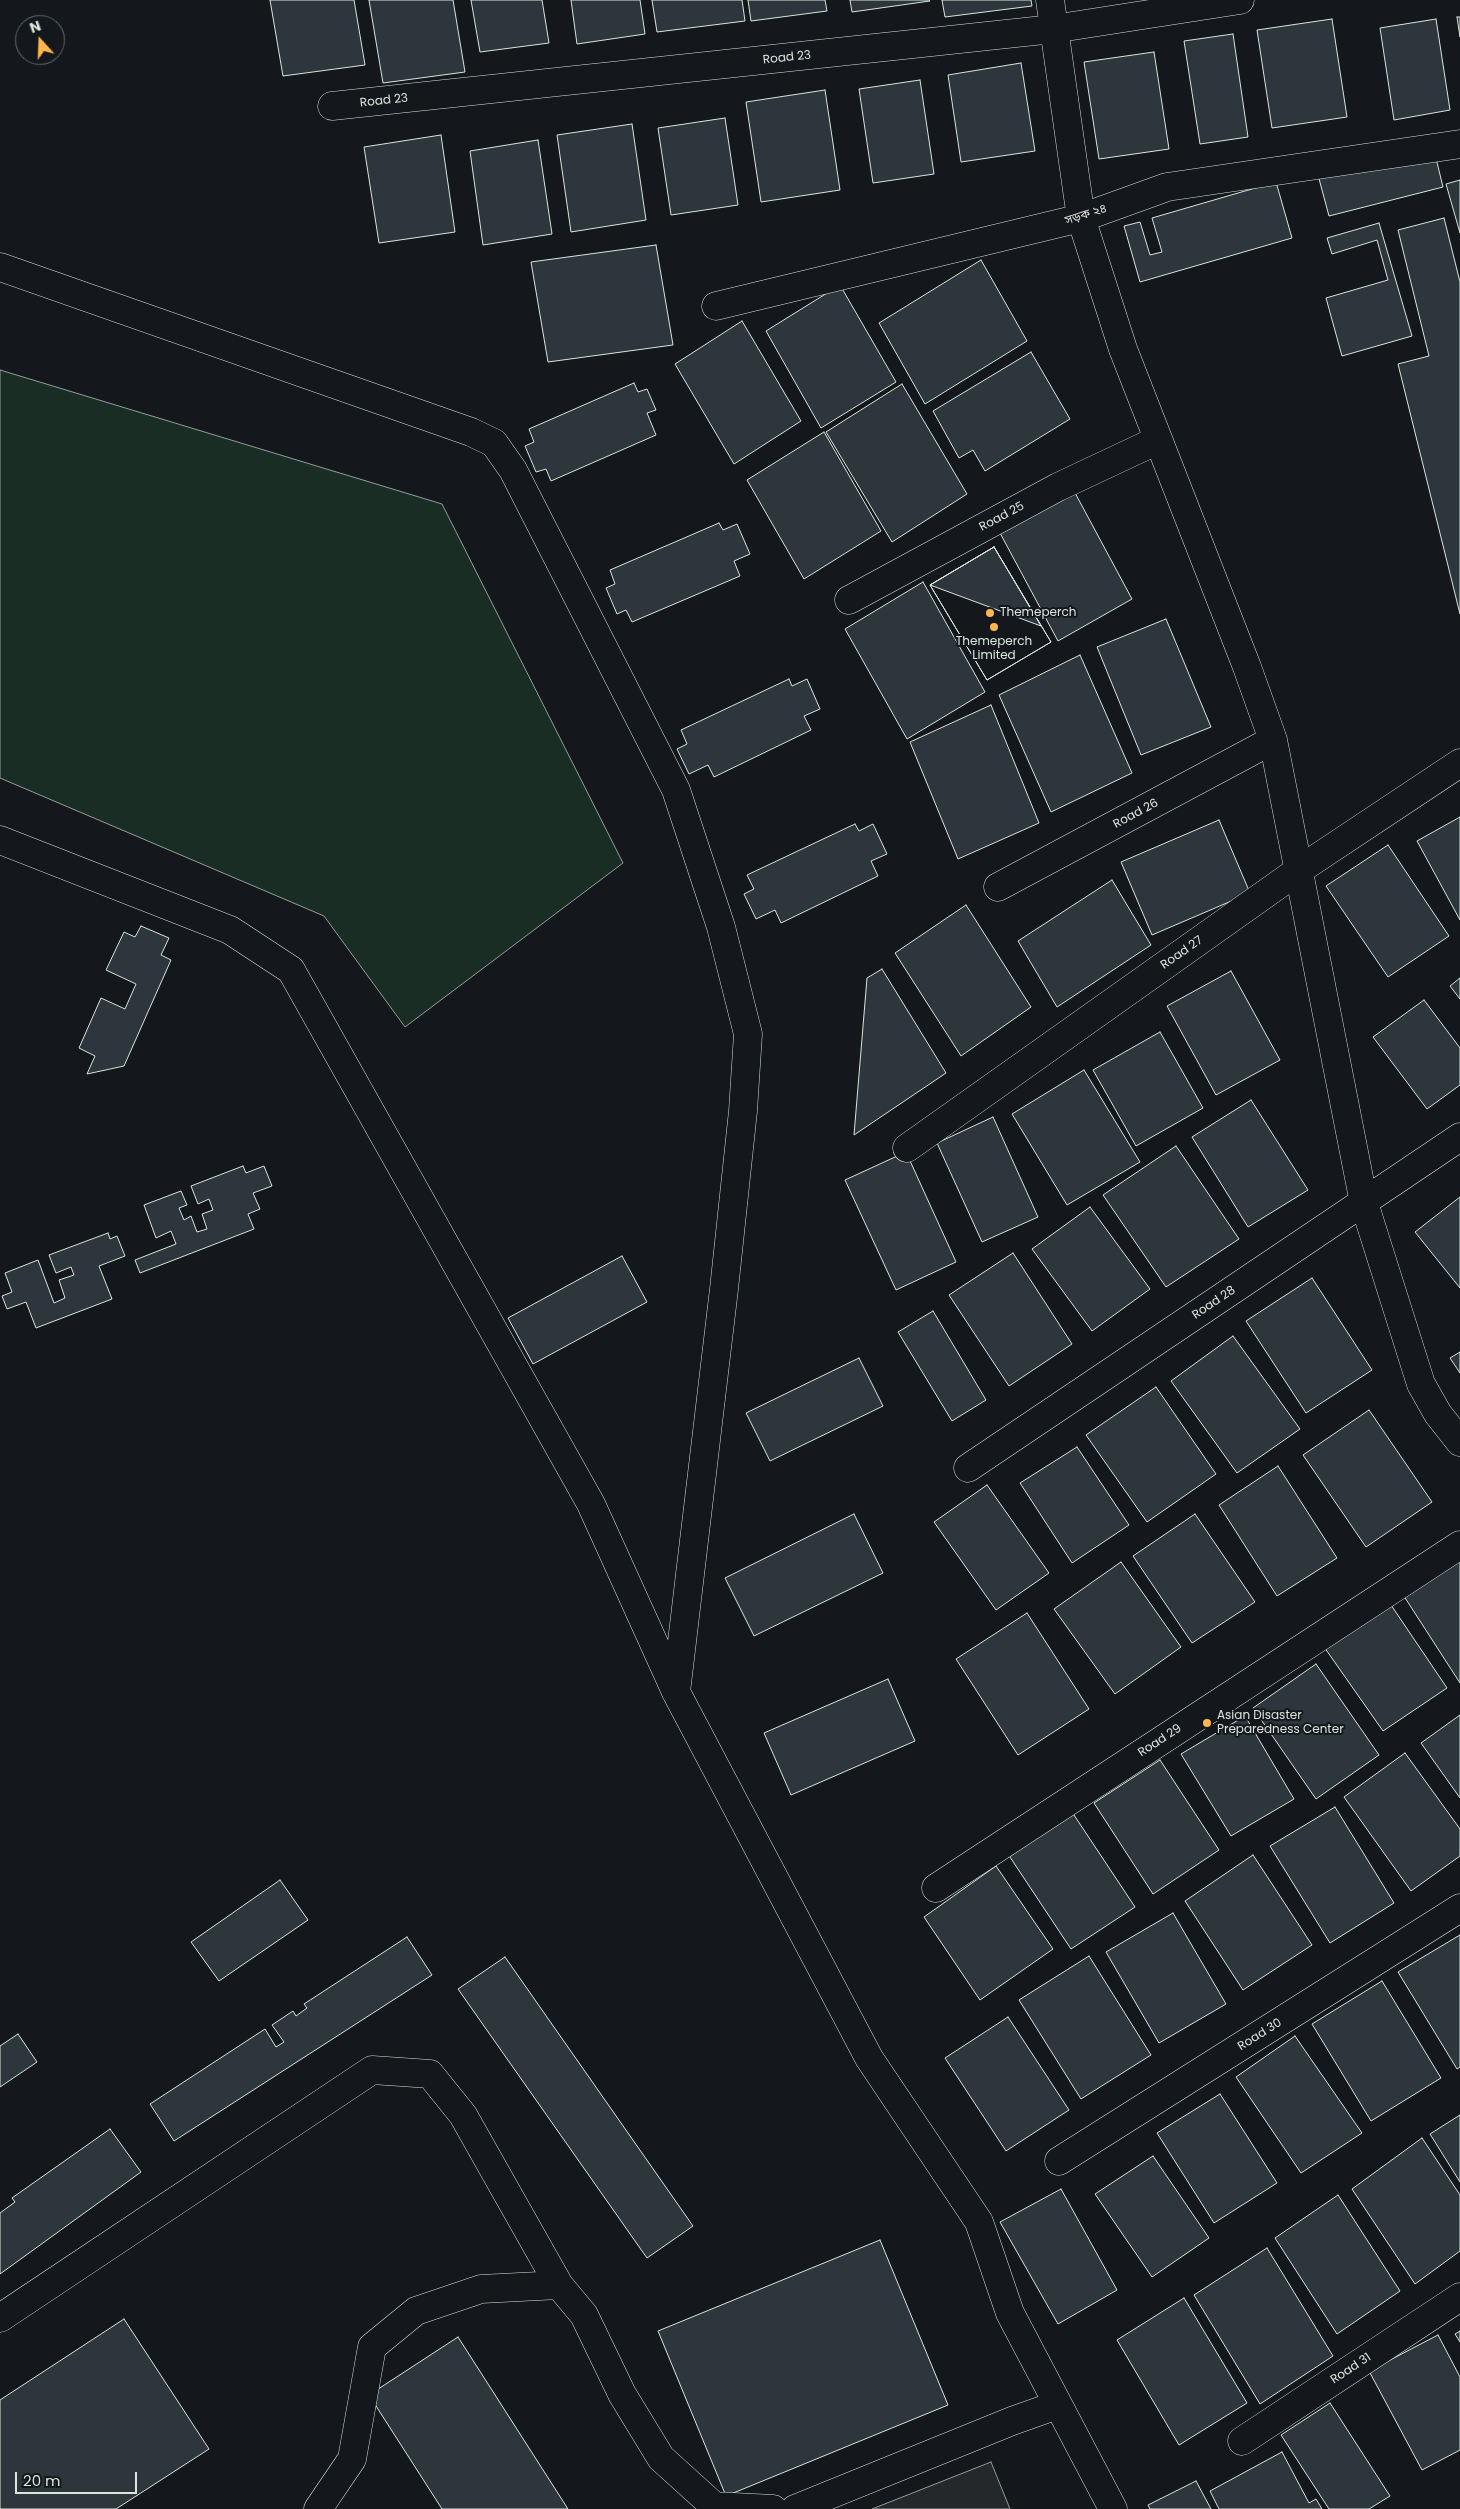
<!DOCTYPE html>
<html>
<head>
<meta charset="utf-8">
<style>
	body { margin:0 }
	#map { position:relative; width:1460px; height:2509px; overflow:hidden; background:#14181c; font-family:Poppins,sans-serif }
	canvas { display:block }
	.north { position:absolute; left:15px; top:15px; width:50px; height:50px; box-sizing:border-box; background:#14181c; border:1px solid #626a69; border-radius:50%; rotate:340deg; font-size:14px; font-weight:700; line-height:20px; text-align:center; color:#d8e6dc }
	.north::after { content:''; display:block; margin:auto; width:18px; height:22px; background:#ffb74d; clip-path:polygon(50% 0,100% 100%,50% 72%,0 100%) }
	.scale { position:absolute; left:15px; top:2472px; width:122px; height:22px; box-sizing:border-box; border:2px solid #d8e6dc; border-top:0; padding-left:6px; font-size:15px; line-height:18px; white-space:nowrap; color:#d8e6dc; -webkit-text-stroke:4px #14181c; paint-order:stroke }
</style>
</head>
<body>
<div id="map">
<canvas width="1460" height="2509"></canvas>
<div class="north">N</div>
<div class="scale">20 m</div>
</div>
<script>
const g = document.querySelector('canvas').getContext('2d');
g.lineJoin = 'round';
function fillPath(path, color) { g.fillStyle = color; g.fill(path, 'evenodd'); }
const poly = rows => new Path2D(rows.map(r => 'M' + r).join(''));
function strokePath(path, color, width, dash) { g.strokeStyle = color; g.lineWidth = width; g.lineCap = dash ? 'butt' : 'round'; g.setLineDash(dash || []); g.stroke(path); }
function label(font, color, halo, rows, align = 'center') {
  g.font = font + ' Poppins,"Noto Sans Bengali",sans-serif'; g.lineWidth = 4; g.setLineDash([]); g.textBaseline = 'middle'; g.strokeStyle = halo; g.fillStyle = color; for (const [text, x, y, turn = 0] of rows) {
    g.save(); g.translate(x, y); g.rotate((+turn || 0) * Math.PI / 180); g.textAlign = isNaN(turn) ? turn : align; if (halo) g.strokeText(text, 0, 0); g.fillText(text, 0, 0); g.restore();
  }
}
const green = poly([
	[0,370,442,504,623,863,405,1027,324,916,0,778,0,370]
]);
fillPath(green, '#1a2d24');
strokePath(green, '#939e99', 1);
const parking = poly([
	[991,2462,1010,2509,872,2509,991,2462]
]);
fillPath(parking, '#24282b');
strokePath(parking, '#939e99', 1);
const building = poly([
	[270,0,354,0,365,65,283,76,270,0],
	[369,0,453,0,465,72,383,83,369,0],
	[471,0,542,0,549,43,480,52,471,0],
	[571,0,640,0,645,34,577,44,571,0],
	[652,0,742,0,745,21,657,32,652,0],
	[748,0,825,0,827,11,751,21,748,0],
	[850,0,929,0,930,1,852,12,850,0],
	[942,0,1031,0,1032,6,945,17,942,0],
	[1457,17,1460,17,1460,37,1457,17],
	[1332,19,1347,117,1272,128,1257,30,1332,19],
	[1436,19,1450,110,1394,120,1380,28,1436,19],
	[1233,34,1248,137,1200,144,1184,41,1233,34],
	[1154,52,1169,149,1099,159,1084,62,1154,52],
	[1021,63,1035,151,961,162,948,75,1021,63],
	[920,80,934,174,873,183,859,89,920,80],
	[825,90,840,190,761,202,746,102,825,90],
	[725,118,738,205,671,215,658,128,725,118],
	[632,124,646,220,571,232,557,135,632,124],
	[441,135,455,232,379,243,364,147,441,135],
	[538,140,552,234,483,245,470,151,538,140],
	[1433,146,1443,187,1329,216,1318,175,1433,146],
	[1460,180,1460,233,1446,184,1460,180],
	[1276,182,1292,238,1140,282,1124,226,1140,222,1150,255,1162,252,1152,218,1276,182],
	[1444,218,1460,282,1460,614,1398,364,1429,356,1398,230,1444,218],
	[1379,223,1412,336,1342,356,1326,298,1388,280,1377,240,1332,254,1327,238,1379,223],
	[656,245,673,345,548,362,531,262,656,245],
	[981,260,1027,341,925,404,879,323,981,260],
	[840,285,896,382,821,428,766,331,840,285],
	[742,321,801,421,734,464,675,364,742,321],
	[1031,352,1070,419,985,471,973,450,959,458,933,411,1031,352],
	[634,383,638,392,647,389,656,410,647,413,656,435,551,481,546,469,536,472,525,446,534,442,529,429,634,383],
	[902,384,967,494,892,542,826,432,902,384],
	[824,432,881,531,804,579,747,480,824,432],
	[1074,491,1132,599,1058,641,1000,533,1074,491],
	[719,523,723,530,737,524,750,554,734,561,740,576,632,622,626,610,617,614,606,588,615,584,610,570,719,523],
	[994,547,1051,642,987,680,930,585,994,547],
	[994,547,1041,626,930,585,994,547],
	[994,547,1051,642,987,680,930,585,994,547],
	[923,582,985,692,907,739,845,629,923,582],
	[1166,619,1211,727,1141,755,1097,647,1166,619],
	[1080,655,1132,773,1051,812,999,695,1080,655],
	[789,679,792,686,807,679,820,709,804,716,811,730,714,777,708,765,689,774,677,749,687,744,681,730,789,679],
	[991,705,1039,823,958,859,910,742,991,705],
	[1460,817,1460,920,1417,841,1460,817],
	[1219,820,1250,893,1152,935,1121,862,1219,820],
	[855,824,859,831,873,824,887,854,871,861,878,876,781,923,775,910,756,919,744,894,754,889,747,875,855,824],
	[1388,845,1449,936,1388,977,1326,886,1388,845],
	[1112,880,1151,945,1057,1007,1018,941,1112,880],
	[966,905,1031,1007,961,1056,895,953,966,905],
	[141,926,169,938,161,955,171,960,124,1066,87,1074,95,1056,79,1048,101,998,125,1009,136,984,106,970,124,932,135,937,141,926],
	[882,969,946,1073,854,1135,867,978,882,969],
	[1231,971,1280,1060,1216,1095,1167,1006,1231,971],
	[1460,978,1460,999,1450,986,1460,978],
	[1424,1000,1460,1048,1460,1085,1427,1109,1373,1037,1424,1000],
	[1160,1032,1203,1108,1136,1146,1093,1070,1160,1032],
	[1084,1070,1140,1162,1067,1205,1012,1114,1084,1070],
	[1251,1100,1308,1190,1248,1227,1192,1137,1251,1100],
	[993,1117,1038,1217,982,1242,937,1143,993,1117],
	[1176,1146,1239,1239,1166,1287,1103,1195,1176,1146],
	[906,1152,956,1262,896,1290,845,1180,906,1152],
	[243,1166,246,1173,264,1166,272,1186,253,1193,260,1209,248,1214,254,1229,140,1273,135,1260,176,1244,171,1231,156,1238,144,1205,181,1191,187,1205,179,1208,184,1220,191,1216,197,1232,207,1229,202,1214,213,1210,209,1199,198,1204,191,1186,243,1166],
	[1460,1197,1460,1288,1415,1232,1460,1197],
	[1090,1207,1150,1289,1092,1331,1032,1249,1090,1207],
	[108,1233,110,1239,117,1236,125,1256,99,1266,112,1299,36,1328,26,1302,7,1309,2,1296,12,1292,5,1273,38,1260,54,1303,65,1298,59,1280,74,1275,71,1267,56,1273,49,1255,108,1233],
	[1013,1253,1072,1344,1009,1386,949,1295,1013,1253],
	[622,1256,647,1302,533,1364,508,1318,622,1256],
	[1312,1278,1372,1370,1306,1413,1246,1321,1312,1278],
	[933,1311,986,1400,952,1421,898,1332,933,1311],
	[1233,1336,1300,1429,1237,1473,1171,1381,1233,1336],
	[1460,1352,1460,1373,1450,1358,1460,1352],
	[859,1358,883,1406,770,1461,746,1413,859,1358],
	[1156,1387,1216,1474,1147,1522,1086,1435,1156,1387],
	[1369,1410,1432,1502,1366,1547,1303,1455,1369,1410],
	[1077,1447,1129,1525,1072,1563,1020,1483,1077,1447],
	[1278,1466,1337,1558,1277,1596,1219,1505,1278,1466],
	[987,1485,1049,1573,996,1610,934,1522,987,1485],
	[854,1514,883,1573,754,1636,725,1578,854,1514],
	[1195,1514,1255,1602,1192,1643,1133,1556,1195,1514],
	[1460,1552,1460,1683,1400,1590,1460,1552],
	[1121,1562,1181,1647,1115,1694,1054,1609,1121,1562],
	[1387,1599,1447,1688,1383,1731,1322,1644,1387,1599],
	[1027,1613,1089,1709,1018,1755,956,1659,1027,1613],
	[1316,1664,1379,1755,1316,1799,1253,1708,1316,1664],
	[888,1679,915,1741,791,1795,764,1733,888,1679],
	[1460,1715,1460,1798,1421,1743,1460,1715],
	[1245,1716,1294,1799,1231,1836,1181,1754,1245,1716],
	[1405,1753,1460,1829,1460,1856,1411,1891,1344,1797,1405,1753],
	[1160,1760,1219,1850,1153,1894,1094,1803,1160,1760],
	[1335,1807,1394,1903,1330,1943,1270,1846,1335,1807],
	[1070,1809,1135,1907,1071,1949,1006,1851,1070,1809],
	[1253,1855,1312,1945,1243,1990,1185,1901,1253,1855],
	[996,1866,1053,1949,980,2000,924,1917,996,1866],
	[280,1880,308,1920,219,1981,191,1942,280,1880],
	[1173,1913,1226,2004,1159,2043,1106,1952,1173,1913],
	[1460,1935,1460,2067,1457,2069,1398,1972,1460,1935],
	[407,1937,432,1975,174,2141,150,2104,265,2029,276,2047,284,2042,272,2025,293,2011,296,2016,307,2008,304,2004,407,1937],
	[1089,1956,1151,2055,1081,2099,1019,2000,1089,1956],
	[505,1957,693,2226,647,2258,458,1989,505,1957],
	[1382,1981,1441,2078,1371,2121,1312,2024,1382,1981],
	[1008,2017,1069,2110,1006,2151,945,2058,1008,2017],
	[18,2034,37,2062,0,2087,0,2046,18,2034],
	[1295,2036,1362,2133,1301,2173,1236,2077,1295,2036],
	[1220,2094,1277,2183,1214,2223,1157,2133,1220,2094],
	[1460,2115,1460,2182,1430,2134,1460,2115],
	[110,2129,141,2172,0,2274,0,2213,15,2202,12,2198,110,2129],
	[1422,2138,1460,2195,1460,2251,1415,2284,1352,2189,1422,2138],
	[1153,2156,1209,2238,1152,2277,1095,2194,1153,2156],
	[1061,2189,1117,2290,1058,2324,1000,2222,1061,2189],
	[1338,2195,1400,2291,1337,2334,1275,2238,1338,2195],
	[880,2240,948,2405,726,2496,658,2331,880,2240],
	[1267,2248,1333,2356,1260,2404,1194,2295,1267,2248],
	[1184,2298,1247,2403,1179,2445,1117,2340,1184,2298],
	[124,2319,209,2449,116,2509,0,2509,0,2400,124,2319],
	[1460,2331,1460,2342,1455,2334,1460,2331],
	[1438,2335,1460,2377,1460,2450,1422,2470,1369,2371,1438,2335],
	[458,2337,568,2509,442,2509,369,2395,458,2337],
	[1330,2403,1390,2496,1369,2509,1329,2509,1281,2435,1330,2403],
	[1282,2452,1309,2503,1316,2499,1322,2509,1219,2509,1210,2491,1282,2452],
	[1196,2481,1211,2509,1150,2509,1148,2505,1196,2481]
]);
fillPath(building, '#2c363c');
strokePath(building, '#d8e6dc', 1);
const minor = poly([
	[1050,0,1081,218,1123,349,1247,667,1273,740,1364,1203,1421,1384,1438,1414,1460,1442],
	[332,106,1053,29,1240,0],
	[0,267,471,432,494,443,513,470,676,790,721,927,748,1034,743,1111,724,1289,676,1692],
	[716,306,1081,218,1167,187,1460,144],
	[849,600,1058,487,1158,440],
	[0,840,230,930,291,970,591,1504,676,1692,869,2058,979,2222,1010,2313,1113,2509],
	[998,887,1273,740],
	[907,1148,1299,870,1460,763],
	[968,1468,1460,1137],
	[936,1888,1460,1545],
	[1059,2161,1460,1908],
	[0,2318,372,2070,430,2074,463,2115,559,2285],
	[1242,2441,1460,2297],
	[318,2509,352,2459,372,2347,416,2311,481,2289,559,2285,584,2315,622,2394,661,2458,714,2506,773,2509],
	[795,2509,1012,2421,1057,2405]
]);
strokePath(minor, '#d8e6dc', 29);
strokePath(minor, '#14181c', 28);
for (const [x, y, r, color] of [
	[990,613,5,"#ffb74d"],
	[994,627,5,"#ffb74d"],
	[1207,1723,5,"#ffb74d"]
]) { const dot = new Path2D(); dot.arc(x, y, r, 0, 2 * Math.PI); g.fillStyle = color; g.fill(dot); strokePath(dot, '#14181c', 2); }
label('12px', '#d8e6dc', '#14181c', [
	["Road 23",787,58,-6],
	["Road 23",384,101,-6],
	["সড়ক ২৪",1086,215,-18],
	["Road 25",1002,517,-28],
	["Road 26",1136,814,-28],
	["Road 27",1182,953,-35],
	["Road 28",1214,1303,-34],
	["Road 29",1160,1741,-33],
	["Road 30",1260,2035,-32],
	["Road 31",1351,2369,-33]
]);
label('12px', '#d8e6dc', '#14181c', [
	["Themeperch",1000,613],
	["Themeperch",994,642,"center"],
	["Limited",994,656,"center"],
	["Asian Disaster",1217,1716],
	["Preparedness Center",1217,1730]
], 'left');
</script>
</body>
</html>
